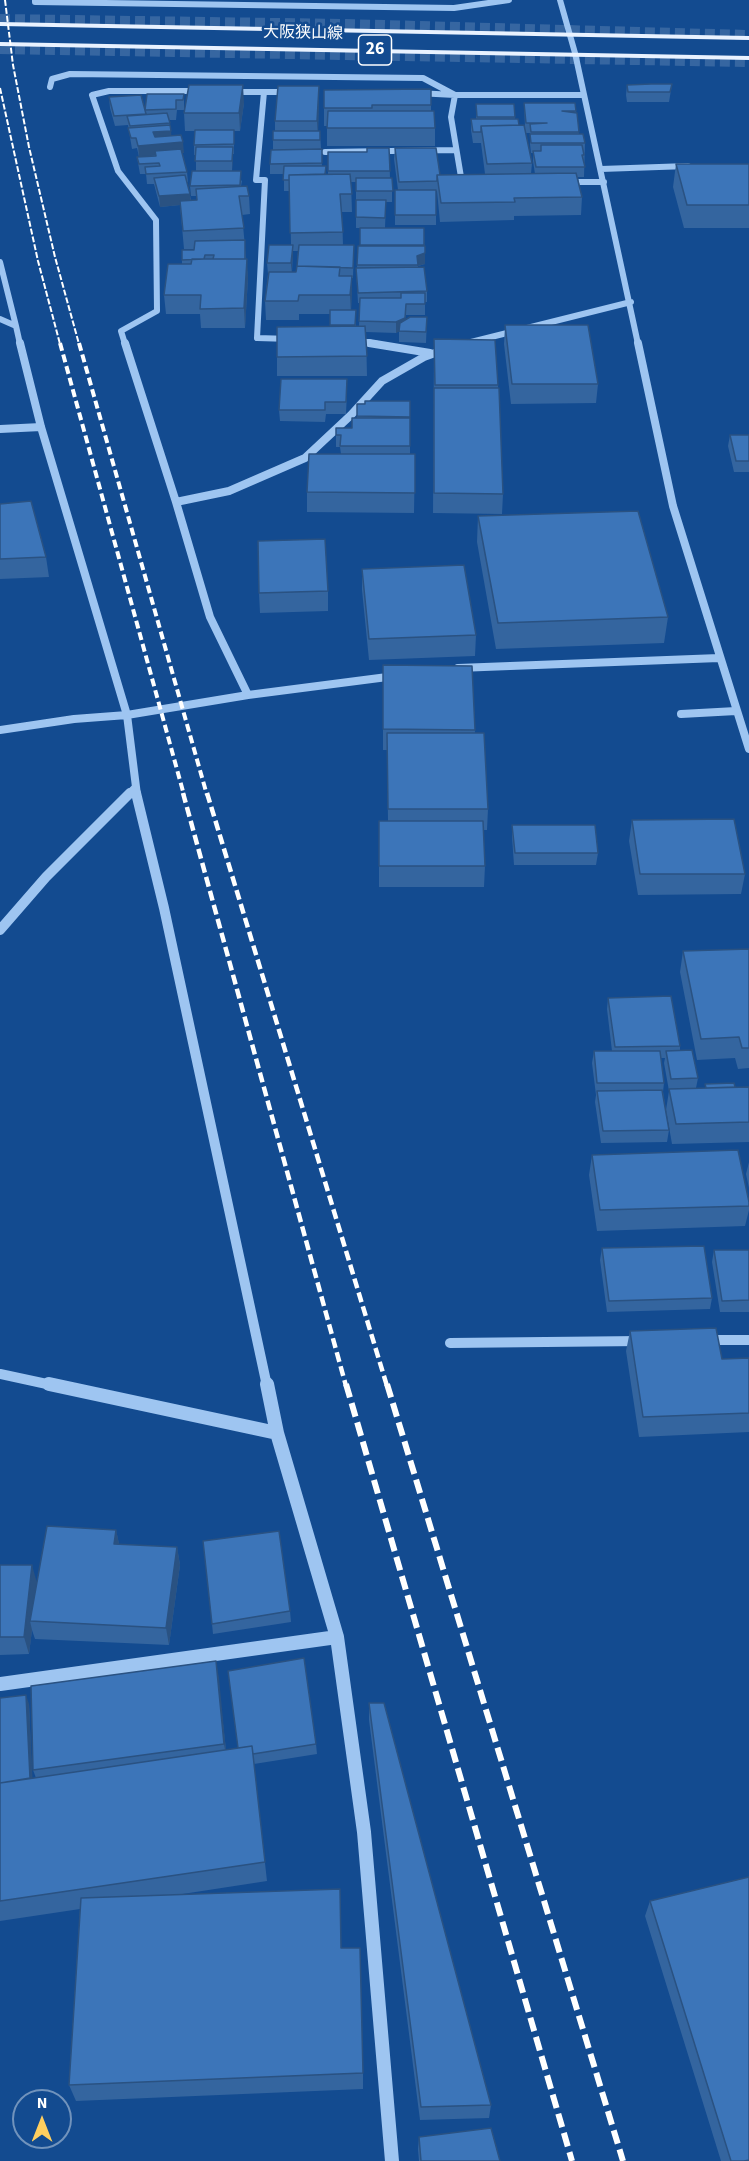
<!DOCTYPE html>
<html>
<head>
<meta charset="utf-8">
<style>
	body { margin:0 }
	#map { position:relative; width:749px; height:2161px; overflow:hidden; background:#134b90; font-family:"Source Sans 3",sans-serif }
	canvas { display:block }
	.north { position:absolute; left:12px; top:2089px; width:60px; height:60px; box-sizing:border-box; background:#134b90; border:2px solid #7193bc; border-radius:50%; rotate:0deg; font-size:16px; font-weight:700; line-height:24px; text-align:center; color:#fff }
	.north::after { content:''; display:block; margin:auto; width:21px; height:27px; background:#ffcf5f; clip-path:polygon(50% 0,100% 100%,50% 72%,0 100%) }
</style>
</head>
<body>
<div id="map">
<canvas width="749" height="2161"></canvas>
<div class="north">N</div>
</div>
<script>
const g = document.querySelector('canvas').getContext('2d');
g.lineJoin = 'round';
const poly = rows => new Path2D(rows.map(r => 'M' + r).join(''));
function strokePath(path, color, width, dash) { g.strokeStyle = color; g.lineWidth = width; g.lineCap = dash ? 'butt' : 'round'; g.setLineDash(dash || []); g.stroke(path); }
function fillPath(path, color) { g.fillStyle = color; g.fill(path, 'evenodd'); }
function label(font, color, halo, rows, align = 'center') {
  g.font = font + ' "Source Sans 3","Noto Sans JP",sans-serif'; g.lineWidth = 5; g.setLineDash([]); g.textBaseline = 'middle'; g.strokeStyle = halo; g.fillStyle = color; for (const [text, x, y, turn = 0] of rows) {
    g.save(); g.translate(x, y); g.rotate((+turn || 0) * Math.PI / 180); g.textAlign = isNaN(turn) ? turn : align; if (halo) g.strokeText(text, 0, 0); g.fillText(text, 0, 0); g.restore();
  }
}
strokePath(poly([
	[0,19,346,24,749,35],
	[0,49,749,62]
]), '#3666a1', 10, [10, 5]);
strokePath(poly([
	[35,0,35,2,454,8,509,0],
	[560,0,575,53,638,344],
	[50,87,52,79,70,74,423,78,455,95,584,95],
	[231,92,290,92],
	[264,92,256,180,265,180,257,338,291,339],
	[417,93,455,95,451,117,462,183,466,183],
	[325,152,456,150],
	[601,169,688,166],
	[566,182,604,182],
	[0,262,16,326],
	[0,319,16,326,20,344],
	[354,340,378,344],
	[467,343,631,302],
	[125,344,121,331,157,311,156,220,118,171,92,95,109,91,200,91]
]), '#9ec5f1', 6);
strokePath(poly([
	[20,343,41,427,127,715,137,795],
	[125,343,176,502],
	[369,343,430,353],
	[638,343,673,506,749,749],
	[0,429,41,427],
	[458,668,719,658],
	[248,695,210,617,176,502,229,491,305,458,351,415,382,381,424,357,446,349],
	[681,714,736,711],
	[0,730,74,719,127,715,248,695,395,676],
	[128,795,135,788]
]), '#9ec5f1', 8);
strokePath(poly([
	[136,793,164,908,267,1386],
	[0,930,46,877,130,793],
	[705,1340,749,1340],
	[450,1343,641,1341],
	[0,1374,56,1386]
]), '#9ec5f1', 10);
strokePath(poly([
	[49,1384,277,1433],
	[267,1384,277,1433,337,1637,364,1832,392,2161],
	[0,1684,337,1637]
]), '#9ec5f1', 14);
fillPath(poly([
	[0,22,749,36,749,40,0,26,0,22],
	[0,42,749,56,749,60,0,46,0,42]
]), '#e9f2ff');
strokePath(poly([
	[5,0,13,65,29,147,55,257,79,344],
	[0,88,38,261,60,344]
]), '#fff', 2, [6, 2]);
strokePath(poly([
	[60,343,184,795],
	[79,343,207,795]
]), '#fff', 4, [8, 4]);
strokePath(poly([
	[183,793,346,1386],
	[207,793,387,1386]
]), '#fff', 4.5, [10, 4.5]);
strokePath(poly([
	[346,1384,572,2161],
	[387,1384,623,2161]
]), '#fff', 6, [14, 6]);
fillPath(poly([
	[672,84,669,102,627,102,626,95,627,85],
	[319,86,318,131,320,131,322,166,326,166,326,174,328,174,328,152,367,152,389,148,390,178,392,178,392,202,386,202,385,228,424,228,425,264,418,266,418,267,427,291,427,302,425,302,425,315,406,315,405,319,427,317,426,343,399,342,399,331,396,333,366,332,367,376,277,376,277,357,330,326,330,314,299,314,299,320,266,320,265,301,268,274,267,263,291,245,290,191,284,191,284,174,270,174,270,164,273,150,273,140,275,131,275,121],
	[351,182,356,182,356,228,384,228,360,228,360,246,358,246,357,268,356,268,358,303,360,303,359,326,356,326,356,321,351,310,352,278,353,278,354,245,343,245,342,212,352,212],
	[293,251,298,251,297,266,296,272,292,272],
	[431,89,431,111,435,128,435,146,327,146,327,126,324,126,324,108],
	[184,94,184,110,177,110,176,120,169,120,171,135,184,153,182,153,187,172,188,182,187,182,191,200,197,200,196,196,191,196,190,186,196,171,196,155,194,155,194,145,195,131,185,131,184,113,244,103,240,131,234,131,234,154,233,154,232,171,242,181,241,186,249,196,250,214,242,215,248,278,245,328,201,328,200,314,166,314,164,295,182,264,182,260,194,250,194,249,184,249,180,205,160,207,154,184,147,184,146,174,140,174,137,157,155,155,139,157,137,148,132,149,128,125,115,126,110,108,109,97,145,110],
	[524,103,575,103,579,134,585,143,584,177,578,177,582,197,581,215,514,216,514,220,440,222,437,191,436,191,436,225,395,225,395,190,398,190,394,159,395,148,440,175,485,174,481,143,473,143,471,130,471,119,476,119,476,104,515,117,515,119,519,125,525,127],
	[526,133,530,133,530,144,531,153,533,153,533,161,535,174,531,174,532,163],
	[676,164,749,164,749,228,684,228,673,187],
	[505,325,598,384,596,403,511,404,504,344],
	[434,339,498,385,503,494,502,514,433,513],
	[347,391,346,414,326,414,325,422,280,421,279,410],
	[410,401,410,454,415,454,414,513,307,512,307,492,341,454,340,447,336,447,336,428,352,428,357,418,357,404],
	[730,435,749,435,749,472,734,472,728,446],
	[0,504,46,557,49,577,0,579],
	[478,516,668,617,664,643,496,649,477,542],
	[362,569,476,635,475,656,369,660,362,590],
	[328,591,328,611,260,613,259,593],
	[383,665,472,666,475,733,488,809,487,830,483,830,485,866,484,887,379,887,379,821,388,821,387,750,383,750],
	[632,820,745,874,741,894,638,895,629,841],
	[512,825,598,853,596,865,514,865,512,837],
	[749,949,749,1068,738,1069,735,1058,697,1060,680,972,683,951],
	[608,998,680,1046,680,1050,698,1078,696,1088,705,1088,705,1084,735,1087,749,1087,749,1142,672,1144,666,1110,669,1091,664,1063,665,1058,661,1058,664,1083,663,1092,669,1130,667,1142,601,1143,595,1102,596,1095,592,1063,594,1051,612,1051,607,1009],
	[592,1155,749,1202,749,1210,745,1226,597,1231,589,1175],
	[749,1162,749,1188,746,1174],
	[602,1248,712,1298,710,1309,607,1312,600,1260],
	[714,1250,749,1250,749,1312,720,1312,712,1262],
	[630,1331,722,1359,749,1358,749,1432,639,1437,626,1351],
	[116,1530,119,1544,177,1547,180,1565,169,1645,35,1639,32,1630,29,1654,0,1655,0,1565,37,1582],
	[290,1611,291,1622,213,1634,212,1624],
	[216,1661,226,1750,316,1744,317,1754,254,1764,267,1881,176,1895,340,1889,341,1948,363,2073,363,2089,76,2101,69,2085,80,1909,0,1921,0,1698,29,1704,32,1778,36,1778,33,1770],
	[369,1703,491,2105,489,2118,420,2120,369,1720],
	[650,1901,749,2161,721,2161,645,1916],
	[419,2137,500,2161,419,2161,418,2149]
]), '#34659f');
fillPath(poly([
	[243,85,244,103,240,131,239,113],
	[319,86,319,103,318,138,317,121],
	[171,131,172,141,154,143,153,132],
	[183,142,184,153,139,157,138,146],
	[233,147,233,157,232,171,232,161],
	[190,194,191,204,160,207,159,196],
	[293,245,293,256,291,274,291,263],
	[425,253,425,264,417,266,417,256],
	[247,259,248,278,245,328,244,308],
	[352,276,352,295,351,314,350,295],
	[405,318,405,329,396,333,396,322],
	[116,1530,120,1548,114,1544],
	[177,1547,180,1565,169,1645,166,1628],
	[32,1565,37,1583,30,1621,32,1630,29,1654,24,1637],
	[216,1661,219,1678,227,1761,224,1744],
	[26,1695,29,1704,33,1788,30,1779]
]), '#2a5282');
const building = poly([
	[651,84,672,84,670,92,628,92,627,85,651,84],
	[189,85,243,85,239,113,184,113,189,85],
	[278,86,319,86,317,121,275,121,278,86],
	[431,89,431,105,372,105,372,108,324,108,324,90,431,89],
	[147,94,184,94,183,100,176,100,176,109,145,110,147,94],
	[141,95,146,114,114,116,109,97,141,95],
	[524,103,575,103,576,111,562,111,577,113,579,132,531,132,530,124,547,123,526,123,524,103],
	[476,104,514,104,515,117,477,117,476,104],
	[328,111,434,111,435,128,327,128,328,111],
	[167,113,170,123,130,126,127,116,167,113],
	[471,119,518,119,519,125,481,126,481,132,473,132,471,119],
	[170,125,171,131,153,132,155,137,181,135,183,142,138,146,136,138,131,138,128,128,170,125],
	[524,125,532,163,487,164,481,126,524,125],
	[195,130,234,130,234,144,194,145,195,130],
	[273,131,320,131,320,140,273,140,273,131],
	[530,134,583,134,585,143,531,143,530,134],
	[541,145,582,145,584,155,582,155,585,167,536,167,533,151,541,151,541,145],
	[196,147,233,147,232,161,195,161,196,147],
	[367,148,389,148,390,171,328,171,328,152,367,152,367,148],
	[395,148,436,148,440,175,437,175,437,181,399,182,395,148],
	[181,149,187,172,146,174,145,167,160,166,159,163,139,164,137,157,156,156,155,151,181,149],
	[322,149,322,163,270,164,271,150,322,149],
	[676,164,749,164,749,205,687,205,676,164],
	[284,166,326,166,325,174,289,175,289,180,283,180,284,166],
	[192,171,241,171,240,185,190,186,192,171],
	[576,173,582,197,514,198,515,202,441,203,437,175,576,173],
	[350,174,352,194,340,194,343,232,290,233,289,175,350,174],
	[185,175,190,194,159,196,154,178,185,175],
	[356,178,392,178,393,191,356,191,356,178],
	[247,186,249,196,239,196,244,228,183,231,180,201,197,200,196,189,247,186],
	[395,190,436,190,436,215,395,215,395,190],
	[356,200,386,200,385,218,356,217,356,200],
	[360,228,424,228,424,245,360,245,360,228],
	[245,240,245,259,213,259,214,255,205,255,204,259,182,260,182,250,194,250,195,241,245,240],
	[269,245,293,245,291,263,267,263,269,245],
	[299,245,354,245,353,268,297,266,299,245],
	[358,246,425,246,425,253,417,256,418,265,357,265,358,246],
	[192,259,247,259,244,308,200,309,201,295,164,295,168,264,191,264,192,259],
	[297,266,340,267,339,276,352,276,350,295,299,295,298,301,265,301,269,272,296,272,297,266],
	[424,267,427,291,358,293,356,268,424,267],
	[401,293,425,293,425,304,406,304,405,318,396,322,359,321,360,298,401,298,401,293],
	[330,310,356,310,355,325,330,325,330,310],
	[410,317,427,317,426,332,399,331,400,323,410,317],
	[505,325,588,325,598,384,512,384,505,325],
	[365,326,367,356,277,357,277,327,365,326],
	[434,339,495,340,498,385,435,385,434,339],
	[281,379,347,379,346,402,325,402,325,410,279,410,281,379],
	[434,388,499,388,503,494,434,493,434,388],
	[365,401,410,401,410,417,357,416,357,404,365,404,365,401],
	[352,418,410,418,410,446,340,446,341,435,336,435,336,428,352,428,352,418],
	[730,435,749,435,749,461,736,461,730,435],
	[309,454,415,454,415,493,307,492,309,454],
	[31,501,46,557,0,559,0,504,31,501],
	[638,511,668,617,498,623,478,516,638,511],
	[325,539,328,591,259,593,258,541,325,539],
	[464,565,476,635,369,639,362,569,464,565],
	[383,665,472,666,475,730,383,729,383,665],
	[387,733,484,733,488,809,388,809,387,733],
	[734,819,745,874,640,874,632,820,734,819],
	[379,821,483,821,485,866,379,866,379,821],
	[512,825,595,825,598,853,515,853,512,825],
	[749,949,749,1048,742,1048,739,1037,701,1039,683,951,749,949],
	[671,996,680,1046,615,1047,608,998,671,996],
	[692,1050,698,1078,671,1079,666,1051,692,1050],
	[594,1051,660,1051,664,1083,597,1083,594,1051],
	[734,1083,735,1087,706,1088,705,1084,734,1083],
	[749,1087,749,1122,676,1124,669,1089,749,1087],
	[662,1090,669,1130,603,1131,597,1091,662,1090],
	[738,1150,749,1202,749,1206,600,1210,592,1155,738,1150],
	[704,1246,712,1298,609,1301,602,1248,704,1246],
	[714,1250,749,1250,749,1300,722,1301,714,1250],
	[716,1328,722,1359,749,1358,749,1413,643,1417,630,1331,716,1328],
	[47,1526,116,1530,114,1544,177,1547,166,1628,30,1621,47,1526],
	[279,1531,290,1611,212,1624,203,1541,279,1531],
	[0,1565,32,1565,24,1637,0,1637,0,1565],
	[304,1658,316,1744,253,1754,252,1746,238,1748,228,1671,304,1658],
	[216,1661,224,1744,33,1770,31,1686,216,1661],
	[26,1695,30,1778,0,1783,0,1698,26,1695],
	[369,1703,384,1703,491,2105,421,2107,369,1703],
	[252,1746,265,1862,0,1901,0,1783,252,1746],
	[749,1877,749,2160,744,2161,731,2161,650,1901,749,1877],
	[340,1889,341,1948,360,1948,363,2073,69,2085,81,1898,340,1889],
	[491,2128,500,2161,421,2161,419,2137,491,2128]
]);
fillPath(building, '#3c75b9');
strokePath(building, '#2a5282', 1.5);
label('16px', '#fff', '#134b90', [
	["大阪狭山線",303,34,1]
]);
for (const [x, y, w] of [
	[375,50,33]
]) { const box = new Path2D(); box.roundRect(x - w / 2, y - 15, w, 30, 4.5); g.fillStyle = '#134b90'; g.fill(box); strokePath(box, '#fff', 1.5); }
label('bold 18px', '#fff', null, [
	["26",375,50]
]);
</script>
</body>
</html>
